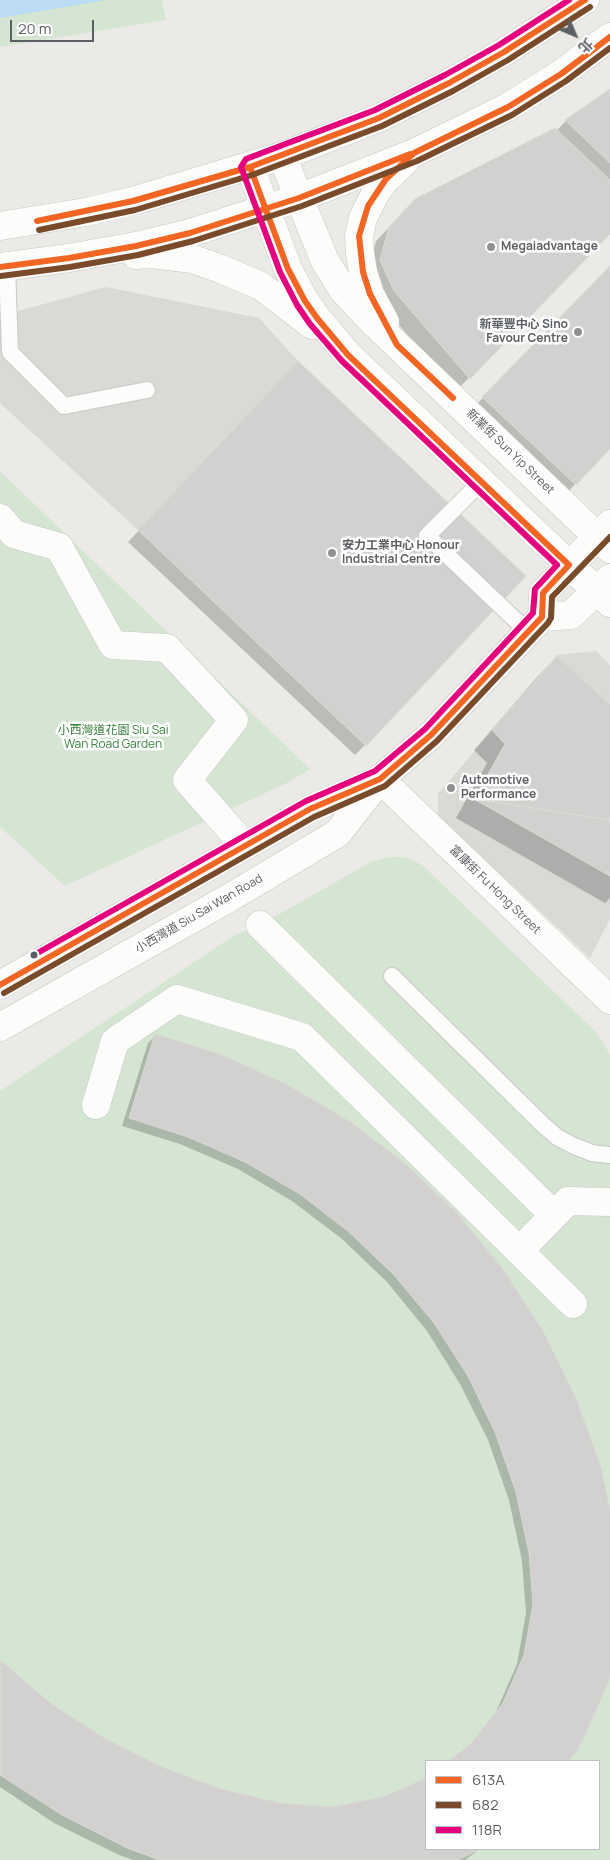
<!DOCTYPE html>
<html>
<head>
<meta charset="utf-8">
<style>
	body { margin:0 }
	#map { position:relative; width:610px; height:1860px; overflow:hidden; background:#ebeae6; font-family:Manrope,"Noto Sans TC",sans-serif }
	canvas { display:block }
	.legend { position:absolute; left:425px; top:1760px; width:175px; height:90px; box-sizing:border-box; background:#fff; border:1px solid #bebfc1; margin:0; padding:6px 9px; list-style:none; font-size:15px; color:#5c5f63 }
	.legend li { display:flex; align-items:center; gap:10px; height:25px }
	.legend b { width:25px; border:1px solid #bebfc1 }
	.north { position:absolute; left:550px; top:10px; width:50px; height:50px; -webkit-text-stroke:4px #fff; paint-order:stroke; rotate:135deg; font-size:14px; font-weight:700; line-height:20px; text-align:center; color:#5c5f63 }
	.north::after { content:''; display:block; margin:auto; width:18px; height:22px; background:#5c5f63; clip-path:polygon(50% 0,100% 100%,50% 72%,0 100%) }
	.scale { position:absolute; left:10px; top:20px; width:84px; height:22px; box-sizing:border-box; border:2px solid #5c5f63; border-top:0; padding-left:6px; font-size:15px; line-height:18px; white-space:nowrap; color:#5c5f63; -webkit-text-stroke:4px #fff; paint-order:stroke }
</style>
</head>
<body>
<div id="map">
<canvas width="610" height="1860"></canvas>
<ul class="legend">
<li><b style="height:6px;background:#f26522"></b>613A</li>
<li><b style="height:6px;background:#7a4b2a"></b>682</li>
<li><b style="height:6px;background:#e5007d"></b>118R</li>
</ul>
<div class="north">北</div>
<div class="scale">20 m</div>
</div>
<script>
const g = document.querySelector('canvas').getContext('2d');
g.lineJoin = 'round';
function fillPath(path, color) { g.fillStyle = color; g.fill(path, 'evenodd'); }
const poly = rows => new Path2D(rows.map(r => 'M' + r).join(''));
function strokePath(path, color, width, dash) { g.strokeStyle = color; g.lineWidth = width; g.lineCap = dash ? 'butt' : 'round'; g.setLineDash(dash || []); g.stroke(path); }
function label(font, color, halo, rows, align = 'center') {
  g.font = font + ' Manrope,"Noto Sans TC",sans-serif'; g.lineWidth = 5; g.setLineDash([]); g.textBaseline = 'middle'; g.strokeStyle = halo; g.fillStyle = color; for (const [text, x, y, turn = 0] of rows) {
    g.save(); g.translate(x, y); g.rotate((+turn || 0) * Math.PI / 180); g.textAlign = isNaN(turn) ? turn : align; if (halo) g.strokeText(text, 0, 0); g.fillText(text, 0, 0); g.restore();
  }
}
fillPath(poly([
	[106,287,259,318,298,361,138,530,0,403,0,316],
	[596,651,610,665,610,919,590,958,438,816,438,794,557,655]
]), '#dbd9d6');
fillPath(poly([
	[0,0,162,0,166,20,0,47],
	[0,471,310,769,287,783,65,886,0,827],
	[388,857,405,857,422,865,595,1031,610,1054,610,1860,0,1860,0,1091,235,935,260,925,371,862],
	[426,1761,599,1761,599,1849,426,1849]
]), '#d4e6d2');
fillPath(poly([
	[0,0,107,0,0,18]
]), '#bbdcf4');
fillPath(poly([
	[610,91,610,233,456,391,381,304,367,274,376,241,402,214,556,131,566,121],
	[610,268,610,447,562,498,470,411],
	[287,374,365,745,355,755,128,542],
	[557,657,610,707,610,898,605,903,456,818,487,763,474,750,538,676],
	[155,1036,219,1055,610,1515,610,1667,578,1748,568,1761,451,1761,467,1749,496,1712,517,1664,526,1613,522,1561,509,1500,488,1440,460,1384,427,1331,387,1282,342,1239,292,1201,238,1169,180,1144,122,1126,148,1043],
	[0,1661,53,1706,106,1740,162,1768,221,1790,280,1804,332,1808,383,1799,426,1779,426,1849,480,1849,465,1860,133,1860,119,1855,54,1823,0,1787]
]), '#0003');
const building = poly([
	[610,89,610,163,565,120,610,89],
	[555,128,610,180,610,234,470,379,394,291,380,260,389,227,415,199,555,128],
	[610,266,610,449,576,485,482,397,610,266],
	[298,361,526,576,366,746,138,530,298,361],
	[557,656,610,705,610,820,474,799,505,744,492,730,557,656],
	[474,799,610,820,610,876,474,799],
	[155,1034,220,1054,286,1084,349,1121,407,1165,459,1215,505,1272,544,1333,576,1398,601,1467,610,1509,610,1674,609,1681,579,1748,569,1761,449,1761,471,1744,503,1703,524,1655,533,1604,529,1553,516,1492,495,1432,468,1376,434,1323,394,1275,349,1232,300,1194,245,1162,188,1137,129,1118,155,1034],
	[0,1660,53,1705,106,1739,162,1767,221,1789,280,1803,332,1807,383,1797,426,1778,426,1849,480,1849,458,1860,160,1860,127,1848,62,1815,0,1775,0,1660]
]);
fillPath(building, '#d2d1cf');
strokePath(building, '#dad9d5', 1);
const lane = poly([
	[7,266,10,352,64,406,147,390],
	[481,482,427,536,527,631],
	[392,976,542,1124,557,1137,574,1146,592,1153,610,1155]
]);
const street = poly([
	[0,518,14,534,59,547,113,645,167,648,234,720,187,780,245,846],
	[569,565,610,603],
	[380,779,610,1000],
	[260,925,554,1215],
	[96,1105,115,1041,177,999,302,1037,573,1304],
	[519,1251,568,1201,610,1202]
]);
const secondary = poly([
	[282,156,325,261,343,290,371,320,610,549],
	[250,167,288,269,305,301,317,318,348,355,569,565],
	[0,226,86,212,133,201,282,156,379,118,449,83,504,52,585,0],
	[136,255,152,254,193,259,221,269,261,286,312,325],
	[0,267,69,258,136,246,190,233,299,198,414,153,508,107,561,74,610,37],
	[385,322,370,294,363,272,360,253,359,236,363,218,376,192,386,179,405,161],
	[542,617,543,593,610,524],
	[0,985,310,809,378,780],
	[0,1027,229,898,338,833,380,779,431,735,542,617,571,615,610,578]
]);
strokePath(lane, '#c8c8c8', 18);
strokePath(street, '#c8c8c8', 29);
strokePath(secondary, '#c8c8c7', 29);
strokePath(lane, '#fcfcfb', 16);
strokePath(street, '#fcfcfb', 28);
strokePath(secondary, '#fcfcfb', 28);
strokePath(poly([
	[37,221,133,201,250,167,379,118,449,83,504,52,585,0],
	[0,267,69,258,136,246,190,233,299,198,410,154],
	[453,398,397,345,370,294,363,272,359,236,368,206,386,179,414,153,508,107,561,74,610,37],
	[0,985,310,809,380,779,431,735,542,617,543,593,569,565,348,355,317,318,305,301,288,269,250,167]
]), '#f26522', 6);
strokePath(poly([
	[39,230,135,210,252,175,382,126,453,91,508,60,590,7],
	[1,276,70,267,138,255,193,241,302,206,417,161,512,115,566,81,610,48],
	[4,993,314,817,385,786,437,741,548,623,551,618,552,597,610,537]
]), '#7a4b2a', 6);
strokePath(poly([
	[34,955,306,801,375,771,425,729,533,613,535,589,557,565,342,361,310,324,297,305,280,272,241,167,246,159,375,110,445,75,499,45,569,0]
]), '#e5007d', 6);
for (const [x, y, r, color] of [
	[491,247,5,"#8e9091"],
	[578,332,5,"#8e9091"],
	[332,553,5,"#8e9091"],
	[451,788,5,"#8e9091"],
	[34,955,4.5,"#5c5f63"]
]) { const dot = new Path2D(); dot.arc(x, y, r, 0, 2 * Math.PI); g.fillStyle = color; g.fill(dot); strokePath(dot, '#fff', 2); }
label('bold 12px', '#5c5f63', '#fff', [
	["Megaiadvantage",501,247],
	["新華豐中心 Sino",568,325,"right"],
	["Favour Centre",568,339,"right"],
	["安力工業中心 Honour",342,546],
	["Industrial Centre",342,560],
	["Automotive",461,781],
	["Performance",461,795]
], 'left');
label('12px', '#5c5f63', '#fff', [
	["新業街 Sun Yip Street",510,452,44],
	["富康街 Fu Hong Street",495,890,44],
	["小西灣道 Siu Sai Wan Road",199,914,-30]
]);
label('12px', '#3a833e', '#fff', [
	["小西灣道花園 Siu Sai",113,731],
	["Wan Road Garden",113,745]
]);
</script>
</body>
</html>
